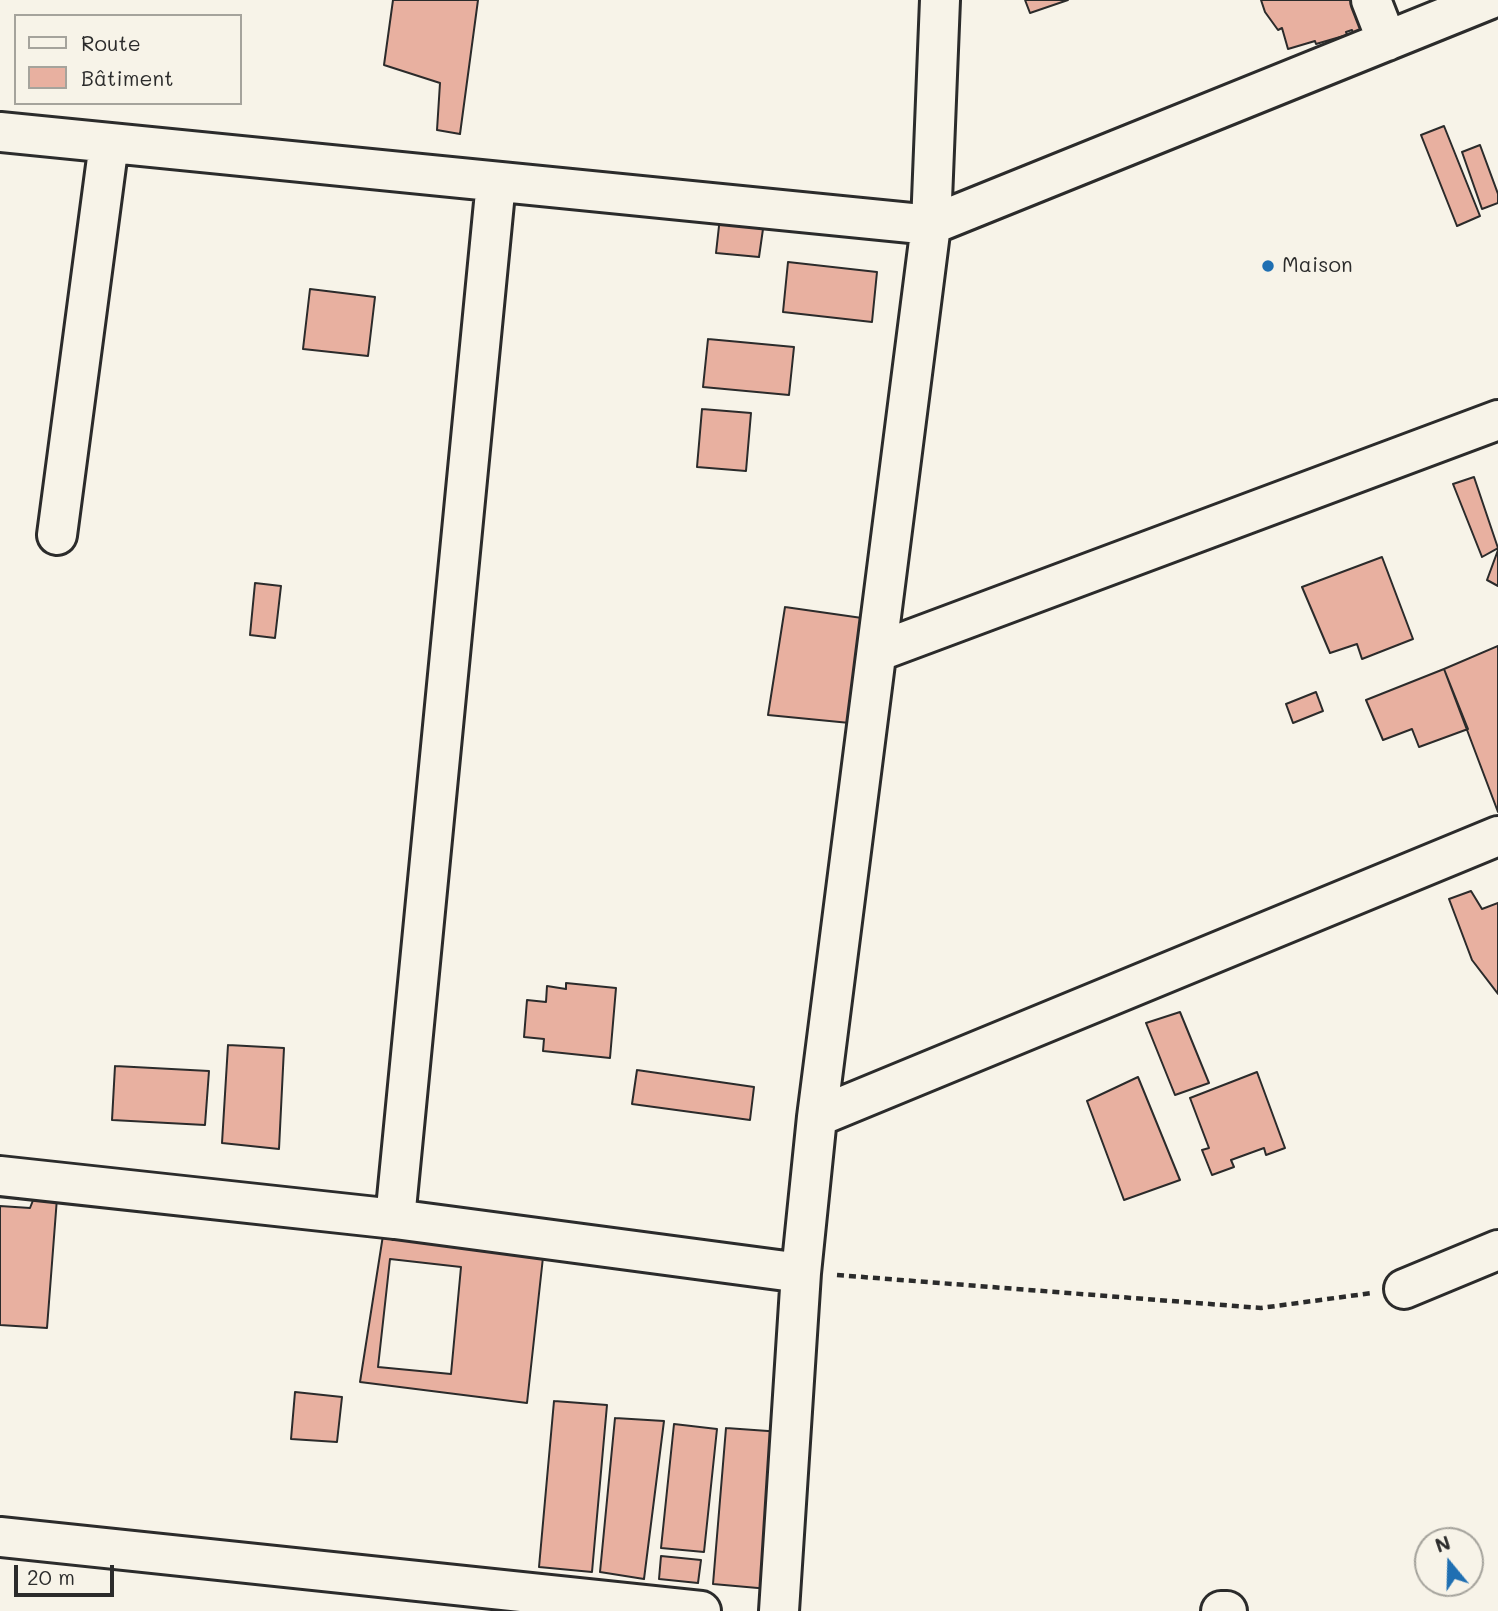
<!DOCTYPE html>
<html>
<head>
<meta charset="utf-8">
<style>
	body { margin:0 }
	#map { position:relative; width:1498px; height:1611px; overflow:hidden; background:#f7f3e8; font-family:Mali,sans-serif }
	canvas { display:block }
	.legend { position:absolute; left:14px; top:14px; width:228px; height:91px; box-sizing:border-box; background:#f7f3e8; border:2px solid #a5a39c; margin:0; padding:9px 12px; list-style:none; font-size:21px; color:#2b2b2b }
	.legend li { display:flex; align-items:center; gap:14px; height:35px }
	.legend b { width:35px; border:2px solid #a5a39c }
	.north { position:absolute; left:1414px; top:1527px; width:70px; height:70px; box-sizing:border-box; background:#f7f3e8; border:2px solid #a5a39c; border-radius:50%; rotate:341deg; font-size:19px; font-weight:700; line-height:28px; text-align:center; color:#2b2b2b }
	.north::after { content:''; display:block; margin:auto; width:24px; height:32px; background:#1f6fb2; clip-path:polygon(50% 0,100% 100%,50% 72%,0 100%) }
	.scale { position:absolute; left:14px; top:1565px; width:100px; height:32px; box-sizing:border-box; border:4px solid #2b2b2b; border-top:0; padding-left:9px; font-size:21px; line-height:24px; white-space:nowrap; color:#2b2b2b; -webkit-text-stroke:5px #f7f3e8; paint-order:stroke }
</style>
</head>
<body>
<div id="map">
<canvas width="1498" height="1611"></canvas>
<ul class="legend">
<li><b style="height:9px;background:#f7f3e8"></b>Route</li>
<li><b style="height:19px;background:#e8b0a0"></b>Bâtiment</li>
</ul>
<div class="north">N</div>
<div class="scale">20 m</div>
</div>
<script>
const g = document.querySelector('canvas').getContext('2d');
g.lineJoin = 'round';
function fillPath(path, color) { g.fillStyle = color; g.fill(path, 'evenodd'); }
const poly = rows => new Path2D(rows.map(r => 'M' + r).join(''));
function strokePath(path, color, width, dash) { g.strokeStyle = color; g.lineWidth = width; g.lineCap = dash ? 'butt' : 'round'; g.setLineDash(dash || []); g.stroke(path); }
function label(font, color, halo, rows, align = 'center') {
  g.font = font + ' Mali,sans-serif'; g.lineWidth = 6; g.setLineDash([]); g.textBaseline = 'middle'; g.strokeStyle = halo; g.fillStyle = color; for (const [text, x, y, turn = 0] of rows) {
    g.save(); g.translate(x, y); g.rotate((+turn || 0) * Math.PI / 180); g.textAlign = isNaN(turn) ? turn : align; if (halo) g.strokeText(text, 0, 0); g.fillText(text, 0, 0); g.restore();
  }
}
const building = poly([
	[393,0,478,0,460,134,437,130,440,83,384,65,393,0],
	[1025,0,1068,0,1030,13,1025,0],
	[1261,0,1361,0,1371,34,1355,39,1352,30,1346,32,1347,35,1316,44,1315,41,1288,49,1282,28,1278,30,1265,12,1261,0],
	[1444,126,1480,216,1457,226,1421,135,1444,126],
	[1480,145,1498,194,1498,203,1482,209,1462,152,1480,145],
	[720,217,764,222,759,257,716,253,720,217],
	[788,262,877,272,872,322,783,312,788,262],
	[310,289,375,297,368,356,303,349,310,289],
	[708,339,794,347,789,395,703,387,708,339],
	[702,409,751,413,746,471,697,467,702,409],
	[1474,477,1498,548,1482,557,1453,484,1474,477],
	[1498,550,1498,586,1487,580,1498,550],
	[1382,557,1413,639,1362,659,1357,644,1330,653,1302,587,1382,557],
	[255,583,281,586,275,638,250,635,255,583],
	[785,607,869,619,860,724,768,715,785,607],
	[1498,646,1498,812,1444,669,1498,646],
	[1444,669,1468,729,1419,747,1412,729,1383,740,1366,700,1444,669],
	[1316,692,1323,711,1293,723,1286,704,1316,692],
	[1471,891,1482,909,1498,903,1498,994,1472,960,1449,899,1471,891],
	[566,983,616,988,610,1058,543,1051,544,1039,524,1037,527,1000,546,1002,547,986,566,989,566,983],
	[1180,1012,1209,1083,1175,1095,1146,1023,1180,1012],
	[228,1045,284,1048,279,1149,222,1143,228,1045],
	[115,1066,209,1071,205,1125,112,1120,115,1066],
	[637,1070,754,1087,750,1120,632,1104,637,1070],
	[1257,1072,1285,1148,1266,1155,1264,1148,1231,1160,1234,1167,1212,1175,1202,1150,1209,1148,1190,1098,1257,1072],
	[1138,1077,1180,1180,1124,1200,1087,1101,1138,1077],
	[39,1185,58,1185,47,1328,0,1325,0,1206,30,1208,39,1185],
	[384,1229,545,1239,527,1403,360,1382,384,1229],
	[390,1259,461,1267,451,1374,378,1367,390,1259],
	[295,1392,342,1397,337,1442,291,1439,295,1392],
	[554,1401,607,1405,592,1572,539,1567,554,1401],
	[615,1418,664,1421,644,1579,600,1572,615,1418],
	[674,1424,717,1429,704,1552,661,1548,674,1424],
	[726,1428,782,1432,769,1589,713,1584,726,1428],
	[661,1556,701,1560,698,1583,659,1579,661,1556]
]);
fillPath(building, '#e8b0a0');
strokePath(building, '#2b2b2b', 2);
const minor = poly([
	[1371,0,1387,41],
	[0,132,931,225,1488,0],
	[57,535,109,143],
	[877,652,1498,420],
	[817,1117,1498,836],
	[0,1176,395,1219,801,1273],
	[395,1219,496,182],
	[1404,1289,1498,1250],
	[0,1537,701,1611],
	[779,1611,801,1273,817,1117,931,225,940,0],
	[1221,1611,1227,1611]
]);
strokePath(minor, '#2b2b2b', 44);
strokePath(poly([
	[837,1275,1261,1308,1372,1293]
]), '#2b2b2b', 4.5, [7, 5]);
strokePath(minor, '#f7f3e8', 38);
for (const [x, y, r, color] of [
	[1268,266,7,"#1f6fb2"]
]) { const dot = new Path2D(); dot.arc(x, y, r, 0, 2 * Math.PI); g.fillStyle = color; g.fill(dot); strokePath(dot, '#f7f3e8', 2.5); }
label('21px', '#2b2b2b', '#f7f3e8', [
	["Maison",1282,266]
], 'left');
</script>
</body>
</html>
